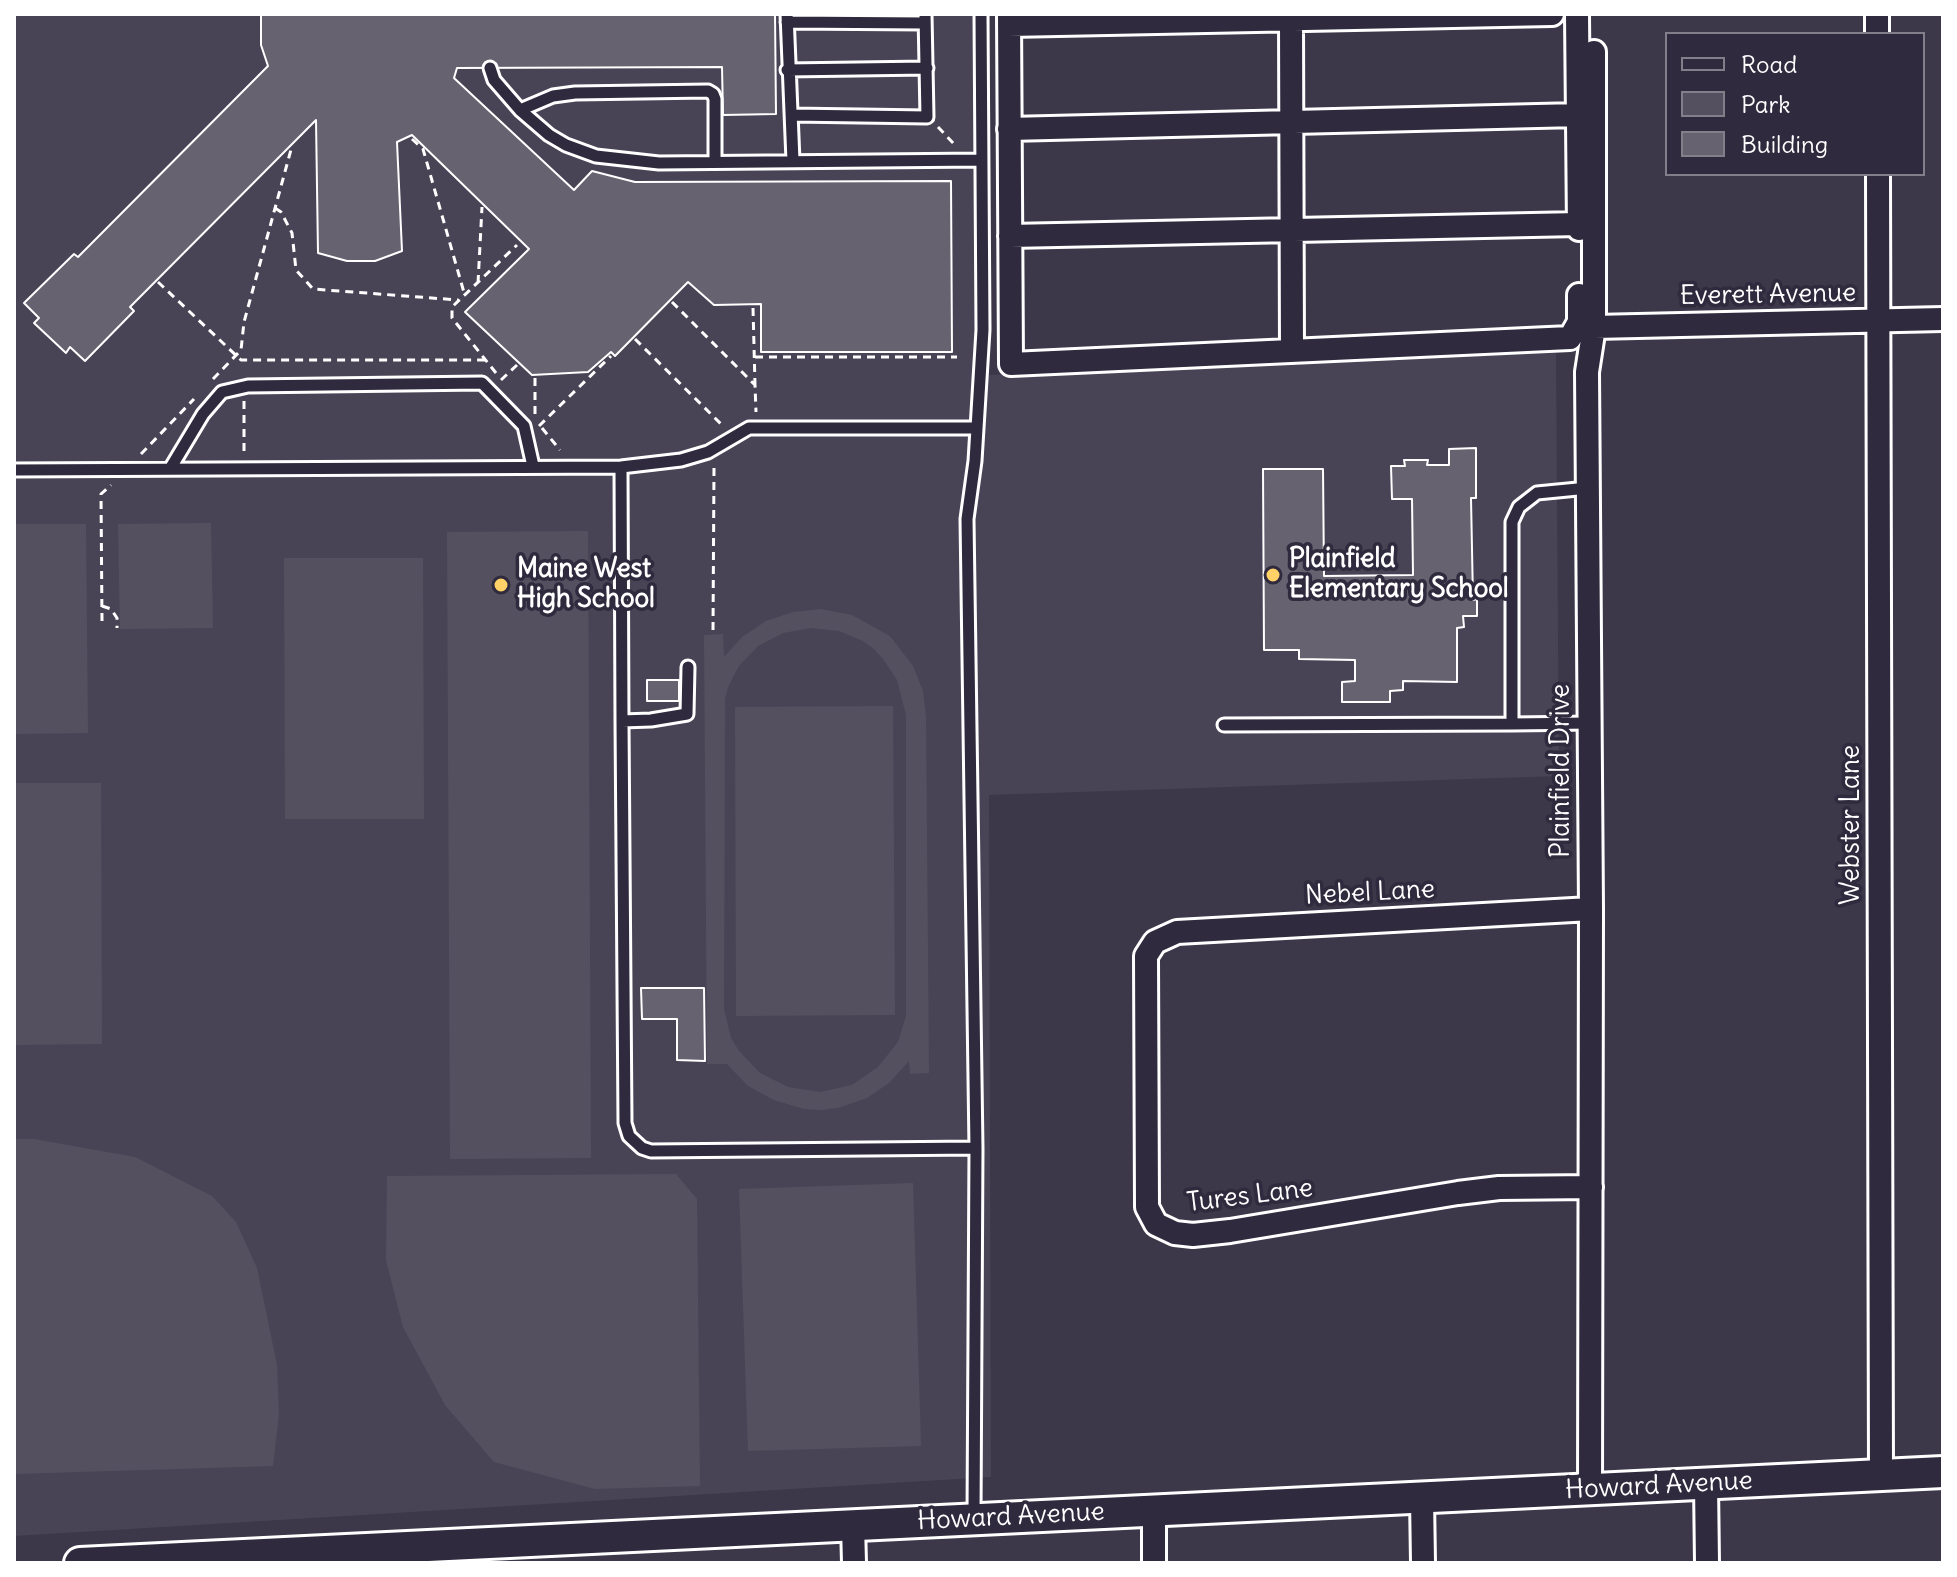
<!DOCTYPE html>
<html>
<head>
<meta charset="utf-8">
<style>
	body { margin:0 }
	#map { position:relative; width:1957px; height:1577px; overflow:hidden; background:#3c3749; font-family:Delius,sans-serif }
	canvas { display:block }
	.frame { position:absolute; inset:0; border:16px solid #fff; pointer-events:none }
	.legend { position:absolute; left:1665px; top:32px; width:260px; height:144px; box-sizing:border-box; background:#2f2a3d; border:2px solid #827f8b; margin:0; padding:10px 14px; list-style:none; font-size:24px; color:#fff }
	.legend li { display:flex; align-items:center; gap:16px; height:40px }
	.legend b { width:40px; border:2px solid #827f8b }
</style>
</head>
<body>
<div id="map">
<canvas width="1957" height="1577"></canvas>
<div class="frame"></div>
<ul class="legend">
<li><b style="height:10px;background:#2f2a3d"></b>Road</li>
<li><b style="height:22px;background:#555060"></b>Park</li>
<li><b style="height:22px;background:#666270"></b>Building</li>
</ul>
</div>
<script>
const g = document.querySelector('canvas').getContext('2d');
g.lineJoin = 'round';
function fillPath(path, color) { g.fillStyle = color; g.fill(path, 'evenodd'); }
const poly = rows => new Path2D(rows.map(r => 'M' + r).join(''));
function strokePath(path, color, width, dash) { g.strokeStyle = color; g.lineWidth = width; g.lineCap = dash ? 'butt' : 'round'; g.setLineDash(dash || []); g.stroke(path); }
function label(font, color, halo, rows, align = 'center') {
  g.font = font + ' Delius,sans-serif'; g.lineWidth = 7; g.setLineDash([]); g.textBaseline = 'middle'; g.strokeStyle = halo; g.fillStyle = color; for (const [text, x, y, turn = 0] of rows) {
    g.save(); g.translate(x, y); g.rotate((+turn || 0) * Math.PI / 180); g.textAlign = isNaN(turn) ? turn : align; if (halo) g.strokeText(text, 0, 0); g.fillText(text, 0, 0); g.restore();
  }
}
fillPath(poly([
	[14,14,988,14,989,375,1556,353,1559,776,989,795,991,1477,14,1536]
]), '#494455');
fillPath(poly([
	[211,523,213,628,120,629,118,524],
	[14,524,86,524,88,733,14,734],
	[588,531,591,1158,450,1159,447,532],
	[284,558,423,558,424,819,285,819],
	[821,609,852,615,890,636,913,666,923,691,926,717,929,1073,910,1074,909,1061,889,1083,867,1098,838,1108,821,1110,804,1109,774,1100,748,1086,727,1064,707,1064,704,635,723,634,724,657,742,637,766,621,793,612],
	[811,628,839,631,863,641,874,649,883,659,897,680,906,715,906,1016,898,1042,878,1067,852,1085,820,1092,788,1087,760,1073,739,1051,731,1038,724,1009,725,699,728,687,739,666,758,646,783,633],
	[893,706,895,1015,736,1016,735,707],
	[14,783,101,783,102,1044,14,1045],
	[14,1139,34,1139,135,1157,212,1196,236,1222,257,1268,277,1365,279,1414,273,1466,14,1474],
	[676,1174,697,1199,700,1486,595,1489,494,1462,445,1405,403,1327,386,1260,387,1176],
	[913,1183,921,1446,748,1451,739,1189]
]), '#555060');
const building = poly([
	[261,14,775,14,776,114,723,115,722,67,457,68,454,78,574,190,592,171,635,182,951,181,952,352,761,352,761,304,714,305,688,282,615,356,611,352,588,372,532,375,465,312,529,249,412,135,397,142,402,251,375,261,347,261,318,253,316,120,130,307,134,311,85,361,70,347,66,353,34,323,39,318,24,303,74,254,78,257,268,66,261,45,261,14],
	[1476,448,1476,498,1471,498,1473,600,1477,599,1477,616,1463,616,1464,627,1457,628,1457,682,1403,681,1403,690,1390,691,1390,702,1342,702,1342,682,1355,681,1355,660,1299,659,1299,650,1264,650,1263,469,1323,469,1324,576,1413,575,1412,499,1392,499,1391,466,1405,466,1404,460,1428,460,1427,465,1449,465,1449,449,1476,448],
	[647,680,679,680,679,701,647,701,647,680],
	[641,988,704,988,705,1061,677,1060,677,1019,642,1019,641,988]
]);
fillPath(building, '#666270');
strokePath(building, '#fff', 2);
const lane = poly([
	[787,14,793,161],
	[787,22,925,23],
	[490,68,494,80,520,110,549,135,566,145,596,156,659,163,981,160],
	[787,70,927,68],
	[520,110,553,96,575,93,708,91,713,94,715,99,715,162],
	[792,115,927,117,925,14],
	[621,467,622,721],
	[170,469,203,414,222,392,248,386,482,383,524,426,533,466],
	[14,470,621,467,681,460,708,452,749,428,977,428],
	[1588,488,1537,493,1519,507,1512,522,1512,724,1590,723],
	[688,667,687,714,651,720,622,721,625,1123,629,1136,642,1148,651,1151,976,1148],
	[1224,725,1512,724],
	[974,1516,976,1148,967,519,975,461,983,330,981,14]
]);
const street = poly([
	[1009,14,1011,364,1570,338,1579,322,1579,295],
	[1577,14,1579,229],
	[1877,14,1877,34],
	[1291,20,1292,351],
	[1009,25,1552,14],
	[1009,129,1578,115],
	[1878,174,1881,1476],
	[1010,236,1579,224],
	[1594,327,1943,319],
	[1591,1187,1499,1188,1458,1193,1230,1231,1193,1235,1175,1233,1156,1224,1147,1207,1146,956,1155,942,1177,932,1591,909],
	[1706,1484,1707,1563],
	[1590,1490,1591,909,1587,372,1594,327,1594,52],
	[1422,1498,1423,1563],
	[1154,1510,1154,1563],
	[853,1525,854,1563]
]);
const secondary = poly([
	[80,1563,1943,1472]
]);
strokePath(lane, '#fff', 17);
strokePath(street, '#fff', 28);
strokePath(secondary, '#fff', 36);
strokePath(poly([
	[938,127,954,144],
	[412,139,423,149,465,296],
	[275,208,281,212,292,233,296,270,313,289,458,300],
	[158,282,241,360,485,360],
	[478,283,482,207],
	[672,302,755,385,756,412],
	[753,308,755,385],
	[635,339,722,425],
	[755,357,957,357],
	[496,373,452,318,452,307,517,245],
	[213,379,241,350,244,322,292,146],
	[501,380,517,365],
	[244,401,244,453],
	[535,414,535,378],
	[539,426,611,356],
	[542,428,560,450],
	[141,454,194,399],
	[102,606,111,609,117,618,117,628],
	[102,621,101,494,111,485],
	[713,630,714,467]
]), '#fff', 3, [8, 6]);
strokePath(lane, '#2f2a3d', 11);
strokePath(street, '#2f2a3d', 22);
strokePath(secondary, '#2f2a3d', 30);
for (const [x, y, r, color] of [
	[1273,575,8,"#ffd166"],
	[501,585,8,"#ffd166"]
]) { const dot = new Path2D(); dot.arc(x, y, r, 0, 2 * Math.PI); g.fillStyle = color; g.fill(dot); strokePath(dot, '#2f2a3d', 3); }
label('26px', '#fff', '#2f2a3d', [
	["Everett Avenue",1768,295,-1],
	["Plainfield Drive",1562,771,-90],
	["Webster Lane",1852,825,-90],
	["Nebel Lane",1370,893,-3],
	["Tures Lane",1250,1196,-7],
	["Howard Avenue",1659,1486,-3],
	["Howard Avenue",1011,1517,-3]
]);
label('bold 26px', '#fff', '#2f2a3d', [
	["Plainfield",1289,560],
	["Elementary School",1289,590],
	["Maine West",517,570],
	["High School",517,600]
], 'left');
</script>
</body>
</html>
